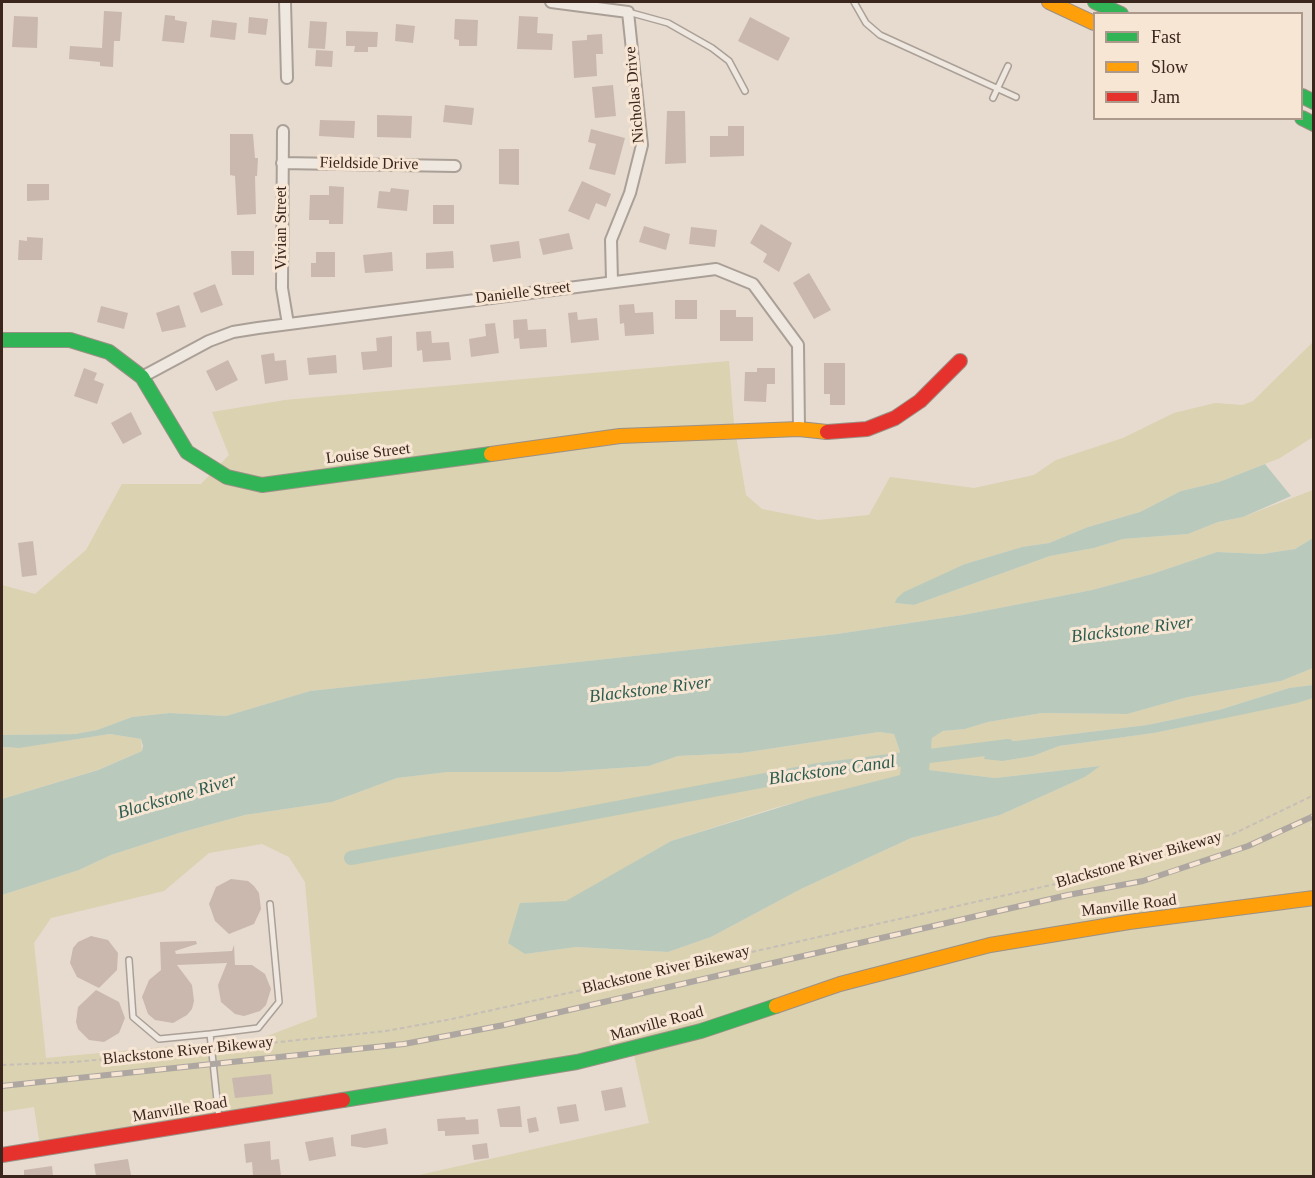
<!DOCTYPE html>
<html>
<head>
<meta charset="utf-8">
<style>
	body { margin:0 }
	#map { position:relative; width:1315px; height:1178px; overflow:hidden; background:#e6dbce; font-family:"Times New Roman",serif }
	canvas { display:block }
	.frame { position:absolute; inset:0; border:3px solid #3b261e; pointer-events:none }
	.legend { position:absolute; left:1093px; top:12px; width:210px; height:108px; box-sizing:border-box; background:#f8e6d4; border:2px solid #ac998b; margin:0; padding:8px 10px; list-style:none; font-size:18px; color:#3b261e }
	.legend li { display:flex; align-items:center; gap:12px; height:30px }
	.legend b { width:30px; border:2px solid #ac998b }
</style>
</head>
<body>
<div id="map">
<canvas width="1315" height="1178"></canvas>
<div class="frame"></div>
<ul class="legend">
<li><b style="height:8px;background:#30b455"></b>Fast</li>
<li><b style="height:8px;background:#ff9f0a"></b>Slow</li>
<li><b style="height:8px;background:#e5322d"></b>Jam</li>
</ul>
</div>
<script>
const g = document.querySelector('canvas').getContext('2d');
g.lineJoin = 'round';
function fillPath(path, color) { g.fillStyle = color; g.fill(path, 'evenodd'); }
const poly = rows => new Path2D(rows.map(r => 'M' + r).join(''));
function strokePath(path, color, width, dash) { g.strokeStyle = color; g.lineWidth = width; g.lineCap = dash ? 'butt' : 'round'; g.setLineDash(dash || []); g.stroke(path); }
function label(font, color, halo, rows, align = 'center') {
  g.font = font + ' "Times New Roman",serif'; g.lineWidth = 6; g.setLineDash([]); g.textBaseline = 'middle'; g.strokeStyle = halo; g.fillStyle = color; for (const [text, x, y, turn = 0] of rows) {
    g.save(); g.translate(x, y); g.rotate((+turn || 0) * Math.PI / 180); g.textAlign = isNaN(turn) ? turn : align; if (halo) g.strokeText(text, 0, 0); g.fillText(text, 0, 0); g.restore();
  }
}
fillPath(poly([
	[1313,342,1313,437,1280,458,1219,482,1181,491,1140,512,1088,527,1049,543,1022,547,965,564,895,603,914,605,1050,556,1094,548,1123,539,1188,534,1218,522,1243,517,1313,490,1313,538,1295,549,1262,554,1217,552,1152,574,1092,590,963,615,837,634,310,691,226,716,170,713,132,717,97,730,75,734,2,735,2,580,2,585,35,594,86,550,122,484,201,484,229,455,212,412,285,400,729,361,734,424,746,495,762,509,818,520,869,515,890,477,974,488,1034,475,1056,460,1123,438,1174,413,1215,403,1243,405,1253,401],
	[1313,668,1313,685,1289,688,1219,710,1147,725,998,743,1003,761,1033,756,1059,746,1154,733,1313,698,1314,817,1310,827,1313,826,1313,1176,415,1176,649,1123,634,1055,41,1152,34,1107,2,1112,2,895,79,870,111,855,179,833,245,815,332,802,397,778,448,772,560,772,649,766,678,756,742,753,879,732,894,734,902,758,901,775,774,808,671,841,566,902,520,903,525,954,575,947,668,952,711,937,801,889,911,838,1000,815,1085,777,1099,766,995,778,928,770,932,738,943,731,965,729,988,722,1042,713,1127,714,1188,697,1281,681],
	[262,844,289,857,305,882,317,1017,262,1038,46,1058,34,943,51,918,164,891,209,853],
	[110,734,141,739,142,751,97,770,2,799,2,747,15,748]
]), '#dad2b0');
fillPath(poly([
	[1265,464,1291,496,1243,517,1218,522,1188,534,1123,539,1094,548,1050,556,914,605,895,603,897,598,904,592,965,564,1022,547,1049,543,1088,527,1140,512,1181,491,1219,482],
	[1313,538,1313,668,1281,681,1188,697,1127,714,1042,713,988,722,965,729,943,731,932,738,929,770,995,778,1100,766,1085,777,1000,815,911,838,801,889,711,937,668,952,576,947,525,954,508,943,520,903,566,901,671,841,810,798,900,775,902,758,894,734,879,732,742,753,678,756,649,766,560,772,448,772,397,778,332,802,245,815,179,833,111,855,79,870,2,895,2,799,98,770,142,751,143,746,141,739,110,734,19,748,2,747,2,735,75,734,97,730,132,717,170,713,226,716,310,691,837,634,963,615,1092,590,1152,574,1217,552,1262,554,1295,549],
	[1313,685,1313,698,1297,703,1154,733,1059,746,1033,756,1003,761,984,759,986,751,998,743,1147,725,1219,710,1289,688]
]), '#b9cabc');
strokePath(poly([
	[351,858,819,770,1008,746]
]), '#b9cabc', 14);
fillPath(poly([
	[104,11,122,12,120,41,114,41,113,67,100,66,100,62,69,59,70,46,102,48],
	[165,15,175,16,175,20,187,22,184,43,162,41],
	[14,16,38,17,37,48,12,47],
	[519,16,538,17,537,33,553,34,552,50,517,49],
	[249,17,268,19,266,35,248,33],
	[750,17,790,38,778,61,738,41],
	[455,19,478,20,477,46,459,46,459,40,454,39],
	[212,20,237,23,235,40,210,37],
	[310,21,327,22,325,49,308,48],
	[396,24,415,26,413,43,395,41],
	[346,31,378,32,377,47,368,47,368,52,354,52,355,46,346,46],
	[602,34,603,54,596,54,597,76,574,78,572,41,587,40,587,35],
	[316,50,333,51,332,67,315,66],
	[613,85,616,116,595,118,592,87],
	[445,105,474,108,472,125,443,122],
	[667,111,685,111,686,163,665,164],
	[377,115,412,116,411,138,377,137],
	[320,120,355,121,354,138,319,136],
	[728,126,744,126,744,156,710,157,710,136,728,136],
	[591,129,625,138,615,175,589,169,596,144,588,142],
	[230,134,253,134,255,158,258,158,257,176,255,176,256,214,237,215,235,176,230,175],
	[499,149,519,149,519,185,499,184],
	[582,181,611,194,606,207,596,203,589,220,568,211],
	[27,184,49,184,49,200,27,201],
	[329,186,344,187,343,224,329,224,329,220,309,220,310,195,329,195],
	[391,188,409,190,407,211,377,208,379,191,390,192],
	[433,205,454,205,454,224,433,224],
	[761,224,792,243,779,272,763,262,767,254,750,243],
	[644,226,670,234,666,250,639,242],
	[691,227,717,230,715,247,689,244],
	[569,233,573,249,543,255,539,239],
	[27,237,43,238,42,260,18,260,19,240,27,241],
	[519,241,521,258,493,262,490,245],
	[231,251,254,251,254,275,232,275],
	[453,251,454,268,426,269,426,253],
	[316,252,335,252,335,277,311,277,311,263,316,263],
	[392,252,393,271,365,273,363,255],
	[809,273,831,310,814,319,793,283],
	[215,284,223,305,201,313,193,293],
	[675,300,697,300,697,319,675,319],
	[634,304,635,313,653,312,654,334,625,336,624,323,620,324,619,305],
	[179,305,186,327,162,332,156,313],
	[101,306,128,313,124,329,97,322],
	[720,310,736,310,736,317,753,317,753,341,720,341],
	[577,312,578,320,597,318,599,340,571,343,568,313],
	[527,319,528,330,546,329,547,347,520,349,519,338,514,339,513,320],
	[495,323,499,353,471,357,469,339,486,336,485,324],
	[431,331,432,343,449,342,451,360,423,362,422,350,417,351,416,332],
	[392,336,392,367,363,370,361,352,377,351,376,338],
	[274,353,275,361,286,360,288,380,265,384,261,355],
	[336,355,337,373,309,375,307,358],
	[228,360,238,380,216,391,206,371],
	[824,363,845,363,845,405,830,405,830,394,824,394],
	[84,368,97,373,94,380,104,384,97,404,74,396],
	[757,368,775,368,775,384,767,384,766,402,744,401,745,372,757,372],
	[131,412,142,434,123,444,111,423],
	[33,541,37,575,22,577,18,543],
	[231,879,248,881,254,886,259,893,261,909,254,924,229,934,215,921,209,904,216,887],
	[91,936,108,940,118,953,117,970,99,988,77,977,70,963,73,948,78,942],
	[196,941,197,944,175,951,176,954,232,951,234,945,235,965,252,965,265,974,271,989,266,1005,260,1011,244,1016,235,1014,221,1002,218,985,227,963,177,965,192,985,194,1001,192,1009,187,1015,173,1023,155,1020,148,1014,142,997,149,980,161,970,160,942],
	[96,990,119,1002,125,1018,119,1033,104,1042,89,1040,78,1029,76,1022,78,1007],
	[271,1074,273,1094,235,1098,232,1078],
	[622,1087,626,1107,605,1111,601,1091],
	[576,1104,579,1121,560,1124,557,1107],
	[520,1106,522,1127,500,1127,497,1109],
	[465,1117,466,1120,478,1119,479,1134,445,1136,445,1131,438,1131,437,1119],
	[536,1117,539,1131,529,1133,527,1119],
	[386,1128,388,1144,365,1148,351,1146,351,1135],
	[333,1137,336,1156,309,1161,305,1142],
	[270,1141,271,1160,279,1159,281,1176,253,1176,252,1162,246,1163,244,1144],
	[487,1143,489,1158,474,1160,472,1145],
	[128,1159,131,1175,96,1176,94,1164],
	[52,1166,53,1176,24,1176,24,1170]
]), '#cab8ae');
const lane = poly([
	[854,2,866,23,880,35,1016,97],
	[628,12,668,23,712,48,729,61,745,91],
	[993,98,1008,66],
	[129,960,133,1017,159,1039,210,1034,219,1119],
	[210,1034,258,1028,279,1002,270,904]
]);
const street = poly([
	[285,2,287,78],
	[551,2,628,12,642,145,630,193,611,240,612,281],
	[283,131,282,288,288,324],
	[282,163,455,166],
	[142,377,209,341,233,332,258,328,716,269,753,284,798,345,799,429]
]);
const fast = poly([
	[1095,2,1121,14],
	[1302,96,1314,102],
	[1302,118,1314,124],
	[2,340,70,340,109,352,142,377,187,452,227,477,262,485,491,454],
	[343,1100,577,1062,701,1031,776,1006]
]);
const slow = poly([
	[1049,2,1094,23],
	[491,454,620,436,799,429,827,432],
	[776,1006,840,984,990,945,1129,922,1314,898]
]);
const jam = poly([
	[827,432,867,429,895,418,920,401,960,361],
	[2,1155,343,1100]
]);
strokePath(lane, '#aba097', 8);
strokePath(street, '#aba097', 14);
strokePath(fast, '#9b9086', 16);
strokePath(slow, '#9b9086', 16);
strokePath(jam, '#9b9086', 16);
strokePath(poly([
	[221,1048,386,1031,452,1019,1060,883,1233,834,1314,795],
	[2,1065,74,1062,204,1050]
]), '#c7beb7', 2, [4.5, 3]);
strokePath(lane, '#eee8e0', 5);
strokePath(street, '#eee8e0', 10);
strokePath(fast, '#30b455', 14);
strokePath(slow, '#ff9f0a', 14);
strokePath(jam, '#e5322d', 14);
const rail = poly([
	[2,1086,404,1044,504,1025,1068,895,1143,881,1248,846,1314,816]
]);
strokePath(rail, '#aea6a0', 6);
strokePath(rail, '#f8e6d4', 4, [11]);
label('16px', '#3b261e', '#f8e6d4', [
	["Nicholas Drive",635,95,-95],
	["Fieldside Drive",369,164,1],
	["Vivian Street",282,228,-90],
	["Danielle Street",523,293,-7],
	["Louise Street",368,454,-7],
	["Blackstone River Bikeway",1139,860,-16],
	["Manville Road",1129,906,-7],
	["Blackstone River Bikeway",666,970,-13],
	["Manville Road",657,1024,-15],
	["Blackstone River Bikeway",188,1051,-6],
	["Manville Road",180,1110,-9]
]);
label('italic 18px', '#2c5c50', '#f8e6d4', [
	["Blackstone River",1132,630,-7],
	["Blackstone River",650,690,-7],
	["Blackstone Canal",832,771,-8],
	["Blackstone River",177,797,-16]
]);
</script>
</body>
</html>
